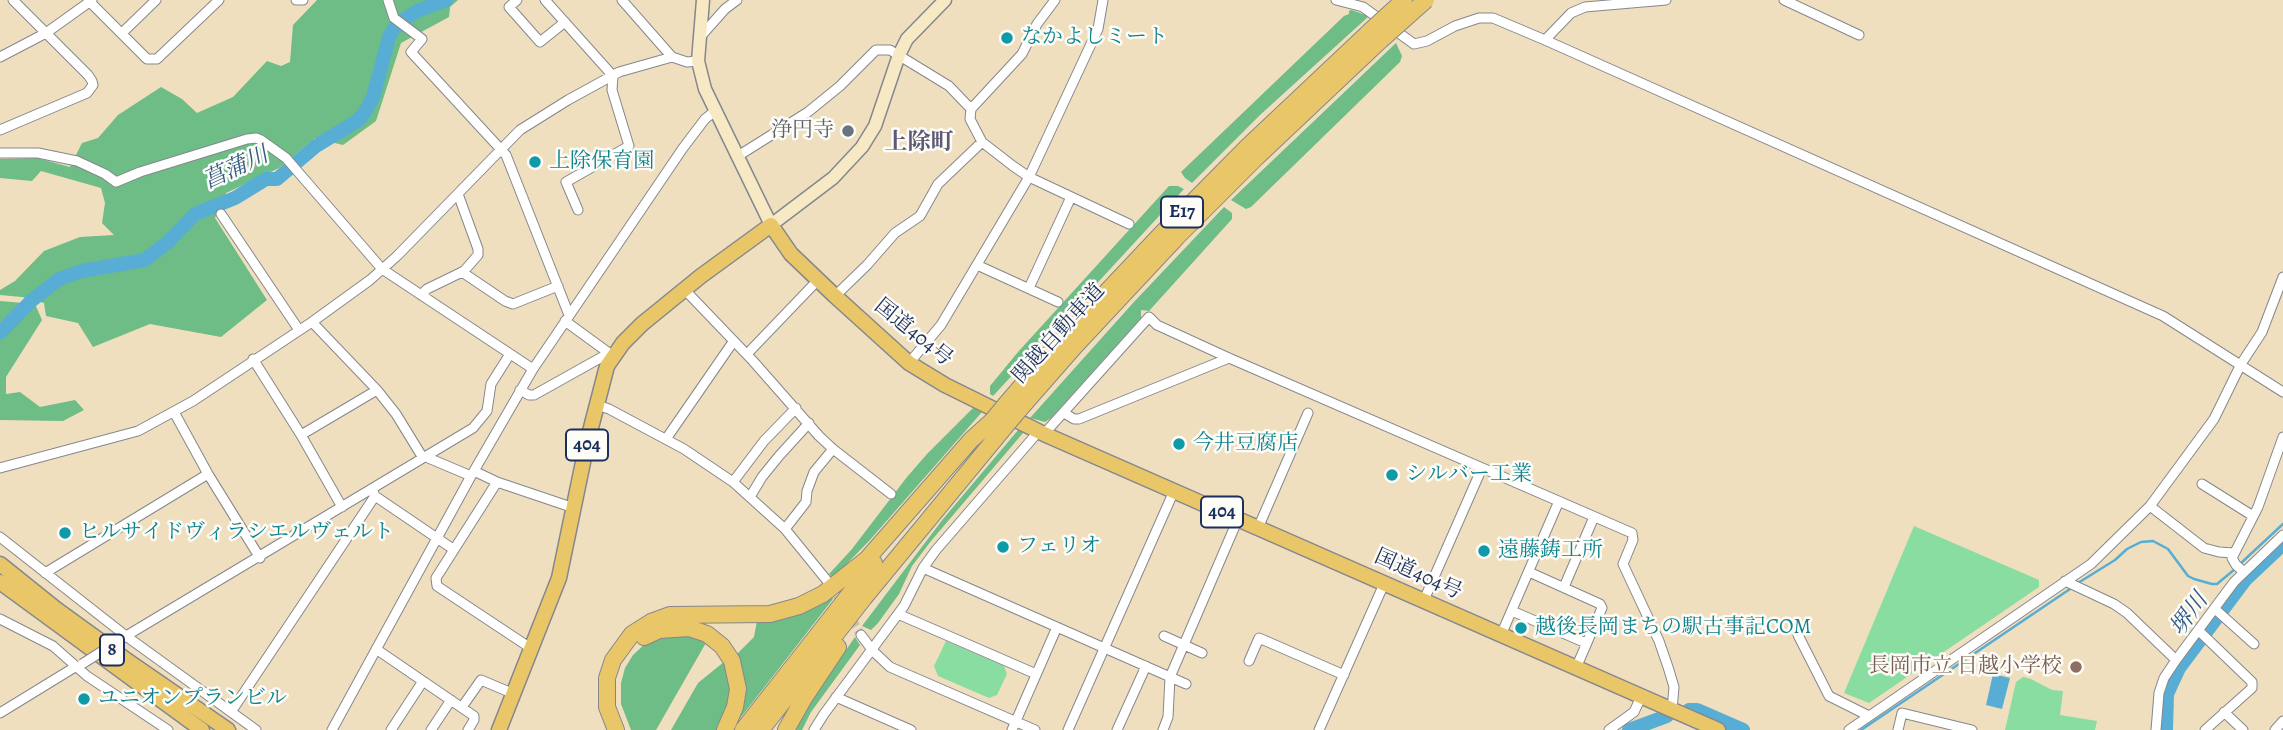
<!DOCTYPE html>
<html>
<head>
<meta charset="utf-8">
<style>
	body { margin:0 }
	canvas { display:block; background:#efdfbf }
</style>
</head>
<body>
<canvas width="2283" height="730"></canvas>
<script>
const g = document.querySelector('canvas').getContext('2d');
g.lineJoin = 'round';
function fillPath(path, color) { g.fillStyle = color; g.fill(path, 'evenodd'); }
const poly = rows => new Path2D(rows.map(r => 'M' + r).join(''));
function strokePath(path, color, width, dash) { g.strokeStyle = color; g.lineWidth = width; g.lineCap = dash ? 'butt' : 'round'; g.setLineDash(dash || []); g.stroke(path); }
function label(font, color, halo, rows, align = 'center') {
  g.font = font + ' Alegreya,"Noto Serif JP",serif'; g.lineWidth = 5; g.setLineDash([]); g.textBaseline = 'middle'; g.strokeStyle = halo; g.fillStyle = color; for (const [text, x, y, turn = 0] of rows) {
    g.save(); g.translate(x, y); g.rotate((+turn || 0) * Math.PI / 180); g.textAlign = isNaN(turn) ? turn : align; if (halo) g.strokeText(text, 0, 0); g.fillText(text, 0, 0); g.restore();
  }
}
fillPath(poly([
	[1914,526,2039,580,2039,587,1869,703,1844,693],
	[946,641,1004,666,1007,674,997,695,989,698,938,676,934,666],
	[2023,677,2031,679,2052,690,2063,691,2060,715,2097,721,2095,730,2005,730,2016,682]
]), '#89dda0');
fillPath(poly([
	[317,0,458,0,450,7,449,17,401,43,376,121,343,145,315,138,279,168,226,193,215,218,267,300,221,337,150,324,93,347,78,323,46,316,44,303,22,297,0,295,0,290,15,281,44,251,80,237,114,235,102,223,105,203,101,188,41,171,32,181,0,178,0,159,37,158,70,167,82,143,98,138,118,115,161,87,182,99,197,113,233,97,267,61,281,66,290,62,293,25],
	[1351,10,1369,16,1260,115,1192,183,1185,178,1181,172,1344,16,1349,14,1349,11],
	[1396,43,1402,56,1400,62,1251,207,1246,209,1231,200],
	[1169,186,1178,186,1184,189,993,396,990,394,990,386,1018,352],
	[1224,207,1232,213,1232,219,1149,311,1141,310,1141,318,1051,418,1045,422,1030,418,1133,303],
	[0,301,35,304,42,320,6,377,6,394,20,392,40,407,75,400,84,410,63,421,0,420],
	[973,408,982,412,869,541,833,578,829,574,852,549,907,477,927,454],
	[1019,429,1023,433,931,541,912,566,899,594,878,623,871,630,862,626,943,519],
	[830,594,833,599,731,730,736,655,754,637,757,621],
	[678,632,707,641,656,730,631,730,621,704,621,683,625,668,633,655,647,642],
	[855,637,860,645,811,712,802,730,791,730],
	[725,661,730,685,730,698,716,730,671,730,698,683]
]), '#6ebc86');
fillPath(poly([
	[1993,674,2010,678,2002,709,1986,705]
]), '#58add4');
strokePath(poly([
	[2240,564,2283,524],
	[2078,583,2115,560,2127,549,2141,542,2153,541,2168,549,2188,576,2194,579,2212,584,2217,584,2235,569],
	[1861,730,2073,587]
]), '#58add4', 2.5);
strokePath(poly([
	[0,333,31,301,59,279,82,271,145,260,168,242,195,214,235,198,266,179,277,179,316,146,357,121,365,112,373,97,389,37,393,30,401,22,417,11,446,0],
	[1689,710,1697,710,1743,730],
	[1629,730,1667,716],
	[2166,730,2167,694,2179,668,2245,580,2283,544]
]), '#58add4', 14);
strokePath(poly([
	[830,584,861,635]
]), '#c5bcac', 9, [9, 4.5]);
const minor = poly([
	[296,0,303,0],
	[388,0,394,18,422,39,411,52,506,155,569,315],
	[517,0,509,7,540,42,565,22],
	[545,0,613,76,612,90,629,146,566,182,578,210],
	[622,0,672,57,687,62,698,61],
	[1336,0,1363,7,1414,44,1427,41,1455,26,1479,18,1493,18,1545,40,2163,316,2283,392],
	[1784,0,1859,35],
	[90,2,147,59,157,59,219,0],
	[122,33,156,0],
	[701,36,725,9,737,0],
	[1545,40,1571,13,1585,7,1666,0],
	[0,57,46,33,92,0],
	[971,109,1022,54,1037,24,1055,0],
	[0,130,87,93,93,85,92,81,88,75,13,0],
	[0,153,38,153,77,161,105,174,116,182,140,172,247,139,256,138,261,140,286,158,382,269,533,369],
	[738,156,808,112,840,86,876,50,890,50,949,86,971,109,970,119,982,142,1013,166,1029,177,1129,224],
	[221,214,299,330],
	[977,265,1058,302],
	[462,272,505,301,513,304,558,286],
	[1029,288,1071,197],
	[684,289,753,361,819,436,833,449,891,494],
	[421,295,427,289,464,271,478,255,478,249,458,194],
	[835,296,867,265,895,233,920,216,938,184,982,142],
	[565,321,613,356],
	[747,354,818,280],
	[253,359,301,435,342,507],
	[909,363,941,325,1029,177,1098,29,1103,0],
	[377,390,396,414,423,458],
	[520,390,529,395,534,395,602,357,613,356],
	[597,405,609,409,684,449,733,482,785,529,829,583],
	[174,412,208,474,260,558],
	[1064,413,1074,419,1079,419,1229,358],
	[1044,434,1149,317,1157,325,1229,358,1632,533,1633,540,1623,564,1659,641,1668,667,1674,687,1672,710],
	[301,435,377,390,312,322],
	[666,439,733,342],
	[426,457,471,476],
	[0,468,138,431,193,401,312,322,370,280,397,256,520,130,568,100,619,72,672,57],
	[474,471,497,482,574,508],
	[497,482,436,578,437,586,532,649],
	[733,482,764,441,796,408],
	[2202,484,2253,516],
	[373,491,375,496,453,549],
	[750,497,762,477,779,456,809,423],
	[2150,506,2204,548,2219,552,2234,553],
	[1258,528,1308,413],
	[785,529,806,502,807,491,814,472,833,449],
	[0,537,126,636,256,730],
	[923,568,1186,684],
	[1529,572,1600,604,1602,608,1576,668],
	[2244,572,2236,565,2232,558,2258,507,2283,437],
	[45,573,208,474],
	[2065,581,2114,604,2127,613,2176,660],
	[1564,587,1594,517],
	[1424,600,1482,468],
	[2215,609,2254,644],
	[1512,611,1586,643],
	[898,614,1036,674],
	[0,619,53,646,87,676,168,730],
	[2199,631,2252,682,2252,688,2205,730],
	[861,635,873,651,890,667,1035,730],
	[1501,635,1559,501],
	[1798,635,1829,696,1869,716],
	[126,636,473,428,487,411,491,384,510,354],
	[1164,636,1202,653],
	[376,649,474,716,474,720,468,730],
	[1249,661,1259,638,1344,675],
	[836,697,911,730],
	[462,707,481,680,514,694],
	[231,712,375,496],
	[2224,712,2243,730],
	[0,713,75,667],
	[332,730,471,476,533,369,683,148,705,119,715,111],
	[391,730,423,681],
	[431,730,451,700],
	[814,730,824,714,904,606,923,568,936,550,1039,431],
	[1012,730,1057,627],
	[1068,730,1174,491],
	[1117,730,1146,666],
	[1163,730,1168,717,1170,677,1238,519],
	[1319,730,1384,584],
	[1609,730,1634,712,1641,697],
	[1849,730,2091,564,2150,506,2214,419,2241,364,2262,332,2283,277],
	[1898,730,1902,713,1972,730],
	[2156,730,2159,693,2164,678,2176,660,2234,582,2283,535],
	[2275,730,2283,721]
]);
const secondary = poly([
	[703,0,698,61,705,89,771,225,833,178,862,147,875,126,899,55,907,39,945,0]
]);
const trunk = poly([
	[0,564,56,609,125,659,228,730],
	[0,582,202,730],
	[499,730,559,578,587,443,607,366,623,343,642,324,701,276,771,225,791,254,835,296,909,363,945,385,1044,434,1718,730]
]);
const motorway = poly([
	[1006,404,1063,338,1164,231,1246,148,1369,32],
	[1019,410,1076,345,1177,237,1256,158,1381,40],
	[644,637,659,630,689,628,707,634,722,646,732,661,738,689,735,707,725,730],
	[616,730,607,707,607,678,613,660,632,634,651,622,670,615,770,614,799,606,823,594,867,559,971,440,992,421],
	[743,730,874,563],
	[761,730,864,598,1004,428],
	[786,730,804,698,838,647]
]);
strokePath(minor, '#85878e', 11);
strokePath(secondary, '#85878e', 15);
strokePath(trunk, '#85878e', 17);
strokePath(motorway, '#85878e', 18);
strokePath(minor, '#fff', 9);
strokePath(secondary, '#f6e9c3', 12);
strokePath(trunk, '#e9c769', 14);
strokePath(motorway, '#e9c769', 16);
const minorBridge = poly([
	[82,664,123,638]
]);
const motorwayBridge = poly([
	[1369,32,1404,0],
	[1381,40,1426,0],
	[992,421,1006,404],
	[1004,428,1019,410]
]);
strokePath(minorBridge, '#85878e', 11, []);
strokePath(motorwayBridge, '#85878e', 18, []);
strokePath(minorBridge, '#fff', 9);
strokePath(motorwayBridge, '#e9c769', 16);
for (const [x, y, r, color] of [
	[1007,38,7,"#0f9aa8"],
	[848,131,7,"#6b7280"],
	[535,162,7,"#0f9aa8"],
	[1179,444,7,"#0f9aa8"],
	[1392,475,7,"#0f9aa8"],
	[65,533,7,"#0f9aa8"],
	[1003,547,7,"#0f9aa8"],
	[1484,551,7,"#0f9aa8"],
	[1521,628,7,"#0f9aa8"],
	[2076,667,7,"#8d6e63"],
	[84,699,7,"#0f9aa8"]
]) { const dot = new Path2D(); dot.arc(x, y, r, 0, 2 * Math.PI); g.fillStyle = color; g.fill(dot); strokePath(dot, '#fdfcf7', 2.5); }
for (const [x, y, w] of [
	[1182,212,42],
	[587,445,42],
	[1222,512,42],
	[112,650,24]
]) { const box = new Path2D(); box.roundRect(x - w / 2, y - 15.5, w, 31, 5); g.fillStyle = '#fdfcf7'; g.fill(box); strokePath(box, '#1b2f5e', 2); }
label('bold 19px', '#1b2f5e', null, [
	["E17",1182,212],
	["404",587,445],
	["404",1222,512],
	["8",112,650]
]);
label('21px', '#0d838f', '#fdfcf7', [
	["なかよしミート",1021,38],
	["上除保育園",549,162],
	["今井豆腐店",1193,444],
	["シルバー工業",1406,475],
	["ヒルサイドヴィラシエルヴェルト",79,533],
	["フェリオ",1017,547],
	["遠藤鋳工所",1498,551],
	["越後長岡まちの駅古事記COM",1535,628],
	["ユニオンプランビル",98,699]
], 'left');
label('21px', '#5b616d', '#fdfcf7', [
	["浄円寺",834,131]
], 'right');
label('21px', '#1b2f5e', '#fdfcf7', [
	["国道404号",913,333,39],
	["関越自動車道",1059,334,-48],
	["国道404号",1418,575,24]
]);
label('21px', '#785e54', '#fdfcf7', [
	["長岡市立 日越小学校",2062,667]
], 'right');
label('bold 23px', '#5e5976', '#fdfcf7', [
	["上除町",919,143]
]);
label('italic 23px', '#305b87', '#fdfcf7', [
	["菖蒲川",236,169,-25],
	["堺川",2190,615,-54]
]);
</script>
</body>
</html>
